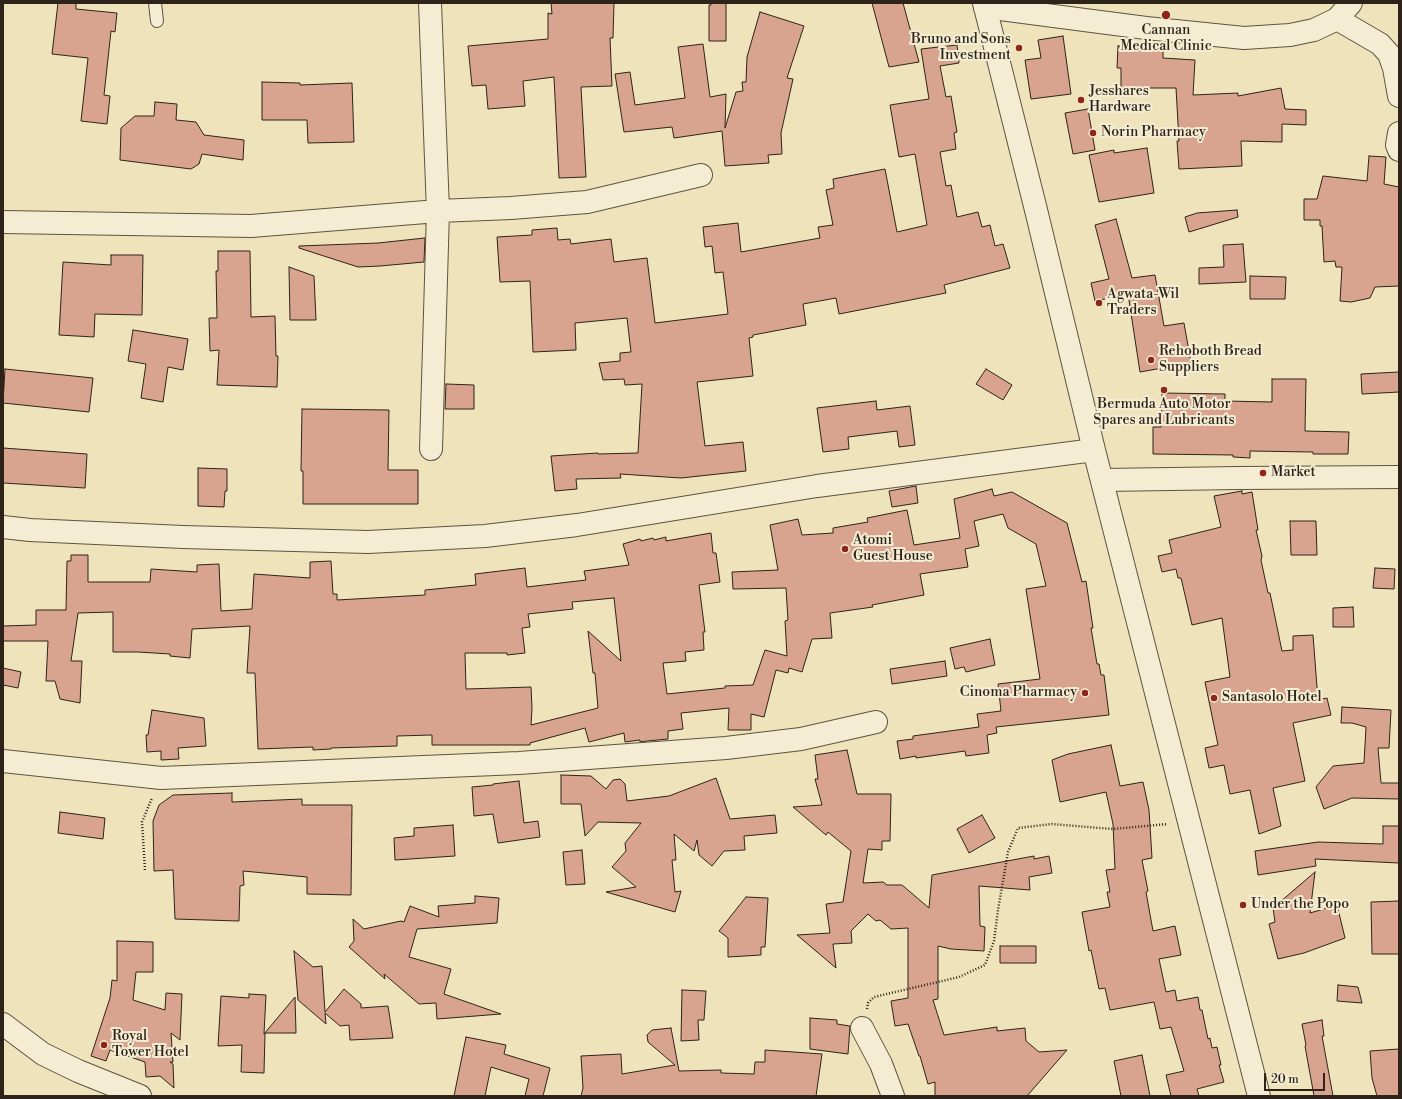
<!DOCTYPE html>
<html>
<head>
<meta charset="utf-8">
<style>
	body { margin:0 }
	#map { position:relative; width:1402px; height:1099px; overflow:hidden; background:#eee3bb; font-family:"Libre Bodoni",serif }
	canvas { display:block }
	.frame { position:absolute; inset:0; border:4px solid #2e2318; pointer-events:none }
	.scale { position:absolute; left:1264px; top:1073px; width:61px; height:18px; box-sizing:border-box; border:2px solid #2e2318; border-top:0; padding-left:5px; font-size:12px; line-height:14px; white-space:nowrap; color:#2e2318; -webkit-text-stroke:3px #f4edd3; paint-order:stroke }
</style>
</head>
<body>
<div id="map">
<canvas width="1402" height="1099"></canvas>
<div class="frame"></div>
<div class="scale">20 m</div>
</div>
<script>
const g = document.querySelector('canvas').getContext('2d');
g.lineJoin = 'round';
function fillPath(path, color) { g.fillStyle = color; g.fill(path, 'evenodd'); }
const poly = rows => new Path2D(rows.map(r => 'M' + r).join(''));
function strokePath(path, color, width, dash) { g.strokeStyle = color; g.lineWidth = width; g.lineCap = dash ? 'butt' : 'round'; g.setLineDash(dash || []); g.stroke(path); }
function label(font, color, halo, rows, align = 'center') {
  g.font = font + ' "Libre Bodoni",serif'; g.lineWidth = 4; g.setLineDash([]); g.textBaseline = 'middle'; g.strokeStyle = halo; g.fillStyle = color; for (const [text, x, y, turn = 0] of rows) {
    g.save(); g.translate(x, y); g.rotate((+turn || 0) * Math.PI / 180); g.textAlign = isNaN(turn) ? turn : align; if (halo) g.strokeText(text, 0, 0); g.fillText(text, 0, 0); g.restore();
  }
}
const building = poly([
	[58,3,76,3,76,9,117,13,115,32,111,31,104,95,110,96,107,124,81,121,88,58,52,54,58,3],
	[551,3,614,3,613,38,610,38,612,86,581,87,586,177,559,178,554,77,523,81,525,106,488,109,486,85,472,86,468,46,548,39,548,13,552,14,551,3],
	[711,3,726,3,726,41,709,41,709,5,711,5,711,3],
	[872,3,903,3,919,62,889,67,872,3],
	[760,12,804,26,787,78,793,79,781,133,782,154,768,155,769,163,725,166,722,131,674,138,672,127,624,132,615,74,630,72,635,105,685,98,678,47,703,44,710,97,726,94,725,128,736,92,743,91,742,82,746,82,747,57,760,12],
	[1063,36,1071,94,1031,99,1025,60,1041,58,1038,40,1063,36],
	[957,45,959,63,940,66,946,97,951,96,957,132,954,133,956,149,940,152,946,186,951,185,957,217,978,212,982,227,990,225,995,246,1003,244,1010,268,944,285,946,293,839,314,836,298,803,304,806,325,753,335,753,337,749,338,753,376,697,382,705,446,743,442,746,471,681,478,620,474,621,478,576,479,577,489,555,491,551,456,598,453,598,454,638,453,642,384,625,385,624,379,603,380,599,363,620,361,620,353,631,352,627,318,575,323,576,350,533,352,530,281,500,282,497,237,532,235,532,230,557,228,558,240,570,239,571,244,611,239,614,262,647,258,655,323,728,314,723,272,715,273,712,246,705,247,703,227,738,223,741,252,820,238,818,227,833,225,826,190,834,188,833,179,885,169,897,232,927,225,915,154,899,157,890,105,929,99,921,49,957,45],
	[1118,46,1163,48,1163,58,1195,60,1193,95,1238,93,1238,96,1281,88,1285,109,1306,110,1306,125,1282,124,1282,142,1241,141,1242,166,1179,169,1177,141,1179,141,1176,88,1121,88,1121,68,1117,68,1118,46],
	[262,82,300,83,300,85,352,83,354,142,308,143,307,120,262,120,262,82],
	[155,102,177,104,176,120,196,122,204,135,244,140,243,160,202,154,199,164,191,169,120,160,121,128,135,116,154,116,155,102],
	[1088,109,1095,150,1073,154,1065,113,1088,109],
	[1147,148,1154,193,1099,202,1089,155,1114,150,1114,153,1147,148],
	[1369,156,1386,157,1384,184,1399,187,1399,286,1375,287,1370,298,1351,302,1340,301,1342,267,1336,267,1335,261,1324,262,1322,226,1320,226,1320,220,1304,220,1304,199,1317,199,1323,176,1367,181,1369,156],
	[1237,210,1238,217,1189,232,1185,217,1197,213,1237,210],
	[1116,219,1132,278,1155,275,1164,326,1184,323,1191,363,1140,372,1128,294,1095,301,1091,283,1109,279,1095,225,1116,219],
	[425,238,424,262,380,266,358,267,299,248,299,246,378,243,425,238],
	[1243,244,1246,282,1199,284,1199,268,1224,267,1223,245,1243,244],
	[218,251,250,251,251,317,275,316,276,356,278,356,277,387,217,385,219,350,210,351,209,318,217,318,216,271,218,271,218,251],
	[111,255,143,255,142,315,95,314,94,337,59,335,63,262,111,265,111,255],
	[289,267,314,276,316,320,290,320,289,267],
	[1250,276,1286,277,1285,299,1250,299,1250,276],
	[133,330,188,339,183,370,168,367,163,402,141,398,146,364,128,361,133,330],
	[5,369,93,378,89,412,3,403,5,369],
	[986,369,1012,385,1003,400,976,384,986,369],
	[1399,372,1399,392,1362,394,1361,374,1399,372],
	[1272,379,1306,379,1305,431,1349,432,1348,454,1313,454,1313,452,1250,451,1250,458,1233,457,1233,455,1153,454,1153,427,1161,427,1162,393,1225,394,1225,401,1272,402,1272,379],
	[446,384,474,385,474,409,445,409,446,384],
	[876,401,877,410,910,406,915,445,899,447,897,431,848,437,849,449,823,452,817,408,876,401],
	[302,409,389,410,388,470,418,470,418,504,303,504,303,471,301,471,302,409],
	[3,448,87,454,85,488,3,483,3,448],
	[198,468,227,469,227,491,225,491,224,507,198,506,198,468],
	[916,486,918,503,892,507,889,491,916,486],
	[992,489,994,496,1012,492,1067,523,1082,582,1086,581,1093,628,1091,628,1097,664,1099,664,1101,675,1104,675,1109,715,996,727,997,733,987,735,989,753,966,756,965,751,916,758,916,756,900,759,897,741,913,739,913,736,979,727,977,714,1001,711,998,684,1040,679,1026,589,1046,586,1036,544,1008,528,1003,514,974,521,979,546,965,549,968,567,920,574,924,595,872,605,873,607,830,613,832,638,812,639,802,672,789,668,788,673,776,670,764,717,751,714,751,730,728,730,729,708,681,713,683,729,668,731,668,739,647,741,640,742,640,740,625,742,624,733,589,742,585,728,530,743,530,745,432,745,432,735,397,736,397,746,331,748,331,749,313,750,313,747,258,749,255,673,247,673,250,626,192,629,190,658,170,656,170,654,138,652,113,652,113,612,78,613,71,661,82,661,80,703,60,699,55,681,46,681,48,641,3,641,3,626,36,625,36,610,66,610,67,561,71,561,71,555,88,555,88,582,150,582,151,569,197,572,197,565,219,564,221,611,252,609,254,574,310,578,310,562,331,561,333,594,337,594,337,600,425,595,425,590,476,585,475,574,525,568,527,587,586,580,584,571,629,565,623,544,640,539,641,541,653,538,654,540,666,537,666,541,711,533,713,553,716,553,720,582,699,585,705,632,703,632,704,650,685,652,686,661,663,663,667,694,725,688,725,686,753,685,765,650,787,656,785,621,788,620,786,588,733,589,732,572,778,570,770,525,798,519,802,535,833,533,833,528,868,522,867,518,907,510,914,545,960,538,954,499,992,489],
	[614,598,621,661,588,631,593,673,595,673,598,708,531,725,532,709,531,687,466,689,465,653,507,653,507,655,525,653,522,628,530,627,528,614,573,609,572,602,614,598],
	[1242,491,1242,494,1252,492,1258,530,1256,530,1262,556,1261,560,1268,593,1270,593,1282,651,1293,650,1293,636,1313,635,1318,700,1327,698,1331,715,1293,723,1305,781,1273,788,1281,826,1259,834,1250,790,1230,794,1224,765,1209,768,1205,748,1218,745,1205,682,1230,677,1222,618,1192,625,1181,578,1178,578,1176,569,1162,572,1158,556,1172,553,1169,540,1221,527,1214,496,1242,491],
	[1290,521,1316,521,1317,555,1291,555,1290,521],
	[1375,568,1395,569,1394,589,1373,588,1375,568],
	[1353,607,1354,627,1333,627,1333,608,1353,607],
	[990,639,995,665,966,672,964,667,955,669,950,648,990,639],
	[945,661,947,676,892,684,890,669,945,661],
	[3,668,21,672,18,688,3,685,3,668],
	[1342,707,1391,710,1389,748,1378,748,1381,783,1399,783,1399,799,1352,798,1324,809,1316,787,1333,766,1364,763,1366,727,1352,723,1341,723,1342,707],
	[152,710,204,718,206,746,178,748,179,759,161,760,161,751,147,752,146,735,148,735,152,710],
	[1111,745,1120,786,1143,782,1149,810,1152,858,1142,860,1148,891,1146,892,1153,931,1175,926,1181,955,1159,959,1166,992,1175,990,1177,1001,1198,997,1200,1010,1202,1010,1208,1039,1210,1038,1212,1048,1217,1047,1221,1065,1219,1065,1224,1082,1197,1089,1199,1096,1171,1096,1166,1075,1184,1071,1171,1027,1160,1029,1154,1002,1110,1010,1105,988,1099,989,1091,950,1089,951,1082,912,1110,907,1107,892,1110,892,1106,870,1115,869,1113,824,1106,792,1060,802,1052,760,1068,754,1111,745],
	[847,750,857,794,891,794,890,841,882,841,882,850,868,849,863,883,883,882,887,885,902,885,929,908,932,875,1034,856,1034,859,1049,856,1052,873,1029,877,1030,890,979,886,980,926,985,927,984,951,951,949,938,946,938,999,933,1000,944,1035,997,1027,997,1031,1025,1028,1026,1041,1039,1052,1067,1050,1027,1096,935,1096,935,1082,928,1084,920,1056,919,1056,908,1024,895,1026,891,1001,908,998,908,928,891,929,880,920,876,921,868,914,851,931,852,943,833,944,836,968,797,935,830,933,826,904,843,902,851,851,828,832,826,835,793,807,822,805,815,779,818,779,815,755,847,750],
	[561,775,591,776,606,789,613,780,620,779,625,784,627,801,669,796,716,778,730,819,775,815,777,833,744,836,745,850,724,851,712,866,699,855,697,840,694,851,674,834,676,860,672,860,675,892,681,891,675,912,606,892,636,887,612,867,626,851,625,843,641,823,598,822,585,836,581,804,561,804,561,775],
	[519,781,524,823,538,821,540,837,498,843,493,814,474,816,472,787,493,785,493,784,519,781],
	[232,793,232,802,302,799,302,805,352,805,351,895,307,894,307,877,243,871,244,885,240,886,239,921,175,919,173,870,154,871,153,821,159,805,173,795,232,793],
	[60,812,105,818,103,839,58,833,60,812],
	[982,815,995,838,969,853,957,829,982,815],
	[453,825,455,856,395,860,394,838,414,836,414,828,453,825],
	[1383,826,1399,826,1399,863,1315,859,1316,866,1258,875,1255,851,1318,842,1383,844,1383,826],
	[582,850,585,884,566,885,563,852,582,850],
	[1315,872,1310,913,1337,905,1345,938,1304,953,1278,959,1269,924,1275,922,1273,908,1315,872],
	[475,896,499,898,497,923,417,929,409,957,451,969,444,994,501,1014,437,1019,436,1003,419,1004,384,974,385,979,349,947,354,941,353,919,364,929,401,921,404,922,410,906,439,917,438,906,475,903,475,896],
	[746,897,768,898,765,947,761,947,761,955,728,957,728,938,719,931,746,897],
	[1399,901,1399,954,1372,954,1371,902,1399,901],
	[117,941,153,942,153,972,136,972,133,1000,165,1010,166,993,182,994,180,1040,171,1033,173,1062,170,1062,173,1064,174,1088,160,1076,146,1077,145,1062,110,1050,106,1061,91,1056,110,998,112,980,117,981,117,941],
	[1000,946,1036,946,1036,963,1000,963,1000,946],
	[294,951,313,967,322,966,325,1012,344,989,361,1004,361,1008,388,1006,393,1038,350,1040,349,1025,340,1026,325,1013,326,1024,298,1000,294,951],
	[1338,985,1358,987,1362,1003,1337,1001,1338,985],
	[682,990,706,991,704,1020,698,1020,699,1040,681,1041,682,990],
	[249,994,266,995,264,1034,295,997,296,1033,265,1033,264,1073,241,1072,242,1045,218,1046,221,996,249,998,249,994],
	[810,1018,837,1020,837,1024,850,1026,848,1054,810,1049,810,1018],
	[1322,1020,1324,1036,1322,1036,1333,1096,1314,1096,1305,1046,1306,1045,1302,1024,1322,1020],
	[671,1028,679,1071,721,1070,721,1073,754,1074,755,1062,765,1062,765,1050,822,1054,816,1096,581,1096,583,1088,581,1056,621,1054,622,1074,675,1065,648,1042,647,1035,652,1030,671,1028],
	[466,1037,506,1045,504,1054,550,1068,543,1096,525,1096,529,1079,491,1067,485,1096,454,1096,466,1037],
	[1399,1049,1399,1096,1377,1096,1372,1078,1370,1051,1399,1049],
	[1142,1055,1150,1096,1121,1096,1114,1061,1142,1055]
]);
fillPath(building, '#d8a48f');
strokePath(building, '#2e2318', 1);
const service = poly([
	[155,3,157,21]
]);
const minor = poly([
	[430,3,438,211,431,449],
	[985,7,1146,28,1244,38,1290,35,1314,30,1337,19,1351,3],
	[1337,19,1380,44,1389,54,1394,68,1399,96],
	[1399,133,1397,145,1399,150],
	[3,222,251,226,438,211,511,208,587,202,701,175],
	[1103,480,1239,478,1399,477],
	[3,761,161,778,519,763,726,748,801,739,876,722],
	[3,1024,43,1054,78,1071,140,1096],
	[862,1028,881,1064,893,1096]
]);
const tertiary = poly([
	[984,3,1036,210,1094,450,1259,1096],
	[3,527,30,530,183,537,368,542,485,536,577,525,817,486,1094,450]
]);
strokePath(service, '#5e5341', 14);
strokePath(minor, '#5e5341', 24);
strokePath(tertiary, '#5e5341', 24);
strokePath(poly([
	[145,870,142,822,152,798],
	[867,1009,868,1003,874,997,959,977,985,965,994,941,998,910,1008,852,1018,828,1052,824,1113,829,1168,824]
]), '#2e2318', 2.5, [1, 2]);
strokePath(service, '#f4edd3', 12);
strokePath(minor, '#f4edd3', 22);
strokePath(tertiary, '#f4edd3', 22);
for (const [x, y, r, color] of [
	[1166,15,5,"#8f2418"],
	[1019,48,4,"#8f2418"],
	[1081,100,4,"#8f2418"],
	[1093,133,4,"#8f2418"],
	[1099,303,4,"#8f2418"],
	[1151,360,4,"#8f2418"],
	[1164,390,4,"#8f2418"],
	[1263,473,4,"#8f2418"],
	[845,549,4,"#8f2418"],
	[1085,693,4,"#8f2418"],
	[1214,698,4,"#8f2418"],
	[1243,905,4,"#8f2418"],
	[104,1045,4,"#8f2418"]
]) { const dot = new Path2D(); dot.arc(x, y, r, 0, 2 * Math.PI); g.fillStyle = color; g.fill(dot); strokePath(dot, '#f4edd3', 1.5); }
label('14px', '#2e2318', '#f4edd3', [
	["Cannan",1166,31,"center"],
	["Medical Clinic",1166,47,"center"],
	["Bruno and Sons",1011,40,"right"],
	["Investment",1011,56,"right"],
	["Jesshares",1089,92],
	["Hardware",1089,108],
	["Norin Pharmacy",1101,133],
	["Agwata-Wil",1107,295],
	["Traders",1107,311],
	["Rehoboth Bread",1159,352],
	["Suppliers",1159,368],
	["Bermuda Auto Motor",1164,405,"center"],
	["Spares and Lubricants",1164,421,"center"],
	["Market",1271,473],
	["Atomi",853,541],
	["Guest House",853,557],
	["Cinoma Pharmacy",1077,693,"right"],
	["Santasolo Hotel",1222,698],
	["Under the Popo",1251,905],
	["Royal",112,1037],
	["Tower Hotel",112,1053]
], 'left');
</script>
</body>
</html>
